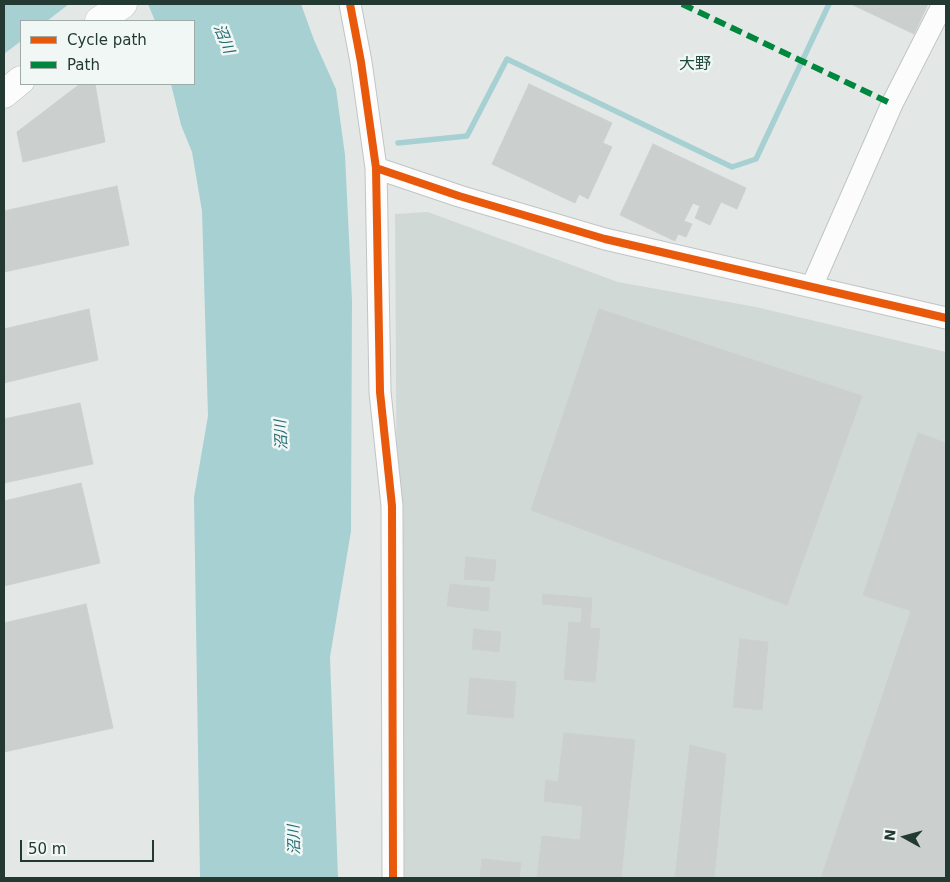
<!DOCTYPE html>
<html>
<head>
<meta charset="utf-8">
<style>
	body { margin:0 }
	#map { position:relative; width:950px; height:882px; overflow:hidden; background:#e3e8e6; font-family:"DejaVu Sans",sans-serif }
	canvas { display:block }
	.frame { position:absolute; inset:0; border:5px solid #233a32; pointer-events:none }
	.legend { position:absolute; left:20px; top:20px; width:175px; height:65px; box-sizing:border-box; background:#f1f7f4; border:1px solid #9faba6; margin:0; padding:6px 9px; list-style:none; font-size:15px; color:#233a32 }
	.legend li { display:flex; align-items:center; gap:10px; height:25px }
	.legend b { width:25px; border:1px solid #9faba6 }
	.north { position:absolute; left:880px; top:812px; width:50px; height:50px; -webkit-text-stroke:4px #f1f7f4; paint-order:stroke; rotate:277deg; font-size:14px; font-weight:700; line-height:20px; text-align:center; color:#233a32 }
	.north::after { content:''; display:block; margin:auto; width:18px; height:22px; background:#233a32; clip-path:polygon(50% 0,100% 100%,50% 72%,0 100%) }
	.scale { position:absolute; left:20px; top:840px; width:134px; height:22px; box-sizing:border-box; border:2px solid #233a32; border-top:0; padding-left:6px; font-size:15px; line-height:18px; white-space:nowrap; color:#233a32; -webkit-text-stroke:4px #f1f7f4; paint-order:stroke }
</style>
</head>
<body>
<div id="map">
<canvas width="950" height="882"></canvas>
<div class="frame"></div>
<ul class="legend">
<li><b style="height:6px;background:#e8590c"></b>Cycle path</li>
<li><b style="height:6px;background:#00873e"></b>Path</li>
</ul>
<div class="north">N</div>
<div class="scale">50 m</div>
</div>
<script>
const g = document.querySelector('canvas').getContext('2d');
g.lineJoin = 'round';
function fillPath(path, color) { g.fillStyle = color; g.fill(path, 'evenodd'); }
const poly = rows => new Path2D(rows.map(r => 'M' + r).join(''));
function strokePath(path, color, width, dash) { g.strokeStyle = color; g.lineWidth = width; g.lineCap = dash ? 'butt' : 'round'; g.setLineDash(dash || []); g.stroke(path); }
function label(font, color, halo, rows, align = 'center') {
  g.font = font + ' "DejaVu Sans","Noto Sans JP",sans-serif'; g.lineWidth = 5; g.setLineDash([]); g.textBaseline = 'middle'; g.strokeStyle = halo; g.fillStyle = color; for (const [text, x, y, turn = 0] of rows) {
    g.save(); g.translate(x, y); g.rotate((+turn || 0) * Math.PI / 180); g.textAlign = isNaN(turn) ? turn : align; if (halo) g.strokeText(text, 0, 0); g.fillText(text, 0, 0); g.restore();
  }
}
fillPath(poly([
	[428,212,618,282,756,307,946,352,946,878,399,878,395,214]
]), '#d1d9d6');
fillPath(poly([
	[4,4,69,4,47,21,21,21,21,41,4,54],
	[148,4,301,4,314,40,336,89,345,155,352,300,351,531,330,657,338,878,200,878,194,497,208,416,202,211,192,152,181,125,171,84,194,84,194,21,155,21]
]), '#a7d0d3');
strokePath(poly([
	[398,143,467,136,507,59,732,167,756,159,829,4]
]), '#a7d0d3', 5.5);
const building = poly([
	[851,4,928,4,914,34,851,4],
	[80,84,95,84,105,142,23,162,17,132,80,84],
	[529,84,612,123,575,203,492,164,529,84],
	[603,143,612,147,588,199,579,194,603,143],
	[653,144,746,188,737,209,721,202,710,225,695,218,700,206,693,203,684,221,692,224,686,237,678,234,675,241,620,215,653,144],
	[117,186,129,245,4,272,4,211,117,186],
	[89,309,98,360,4,383,4,329,89,309],
	[599,309,862,396,787,605,531,510,599,309],
	[80,403,93,464,4,483,4,419,80,403],
	[918,433,946,443,946,878,821,878,911,611,863,595,918,433],
	[81,483,100,563,4,586,4,501,81,483],
	[466,557,496,560,494,581,464,579,466,557],
	[450,584,490,588,488,611,447,606,450,584],
	[543,594,592,598,590,628,600,629,595,682,564,679,569,622,581,623,582,608,542,604,543,594],
	[86,604,113,728,4,752,4,623,86,604],
	[474,629,501,632,499,652,472,649,474,629],
	[740,639,768,642,762,710,733,707,740,639],
	[470,678,516,682,513,718,467,714,470,678],
	[564,733,635,740,621,878,537,878,542,836,580,840,583,806,544,801,546,780,558,782,564,733],
	[690,745,726,754,714,878,675,878,690,745],
	[482,859,521,863,519,878,525,878,480,878,482,859]
]);
fillPath(building, '#cbcfcd');
strokePath(building, '#ccd1cf', 1);
const minor = poly([
	[350,4,361,62,376,168,380,392,392,506,393,878],
	[376,168,459,196,605,239,946,318],
	[812,286,892,104,943,4]
]);
const secondary = poly([
	[99,21,123,4],
	[4,94,21,80]
]);
strokePath(minor, '#c0c5c3', 23);
strokePath(secondary, '#c0c6c3', 29);
strokePath(minor, '#fbfcfb', 21);
strokePath(secondary, '#fbfcfb', 28);
strokePath(poly([
	[682,4,892,104]
]), '#00873e', 6, [12, 6]);
strokePath(poly([
	[350,4,361,62,376,168,380,392,392,506,393,878],
	[376,168,459,196,605,239,946,318]
]), '#e8590c', 8);
label('italic 15px', '#226870', '#f1f7f4', [
	["沼川",223,39,68],
	["沼川",282,435,-93],
	["沼川",295,840,-92]
]);
label('16px', '#214a3d', '#f1f7f4', [
	["大野",695,65]
]);
</script>
</body>
</html>
